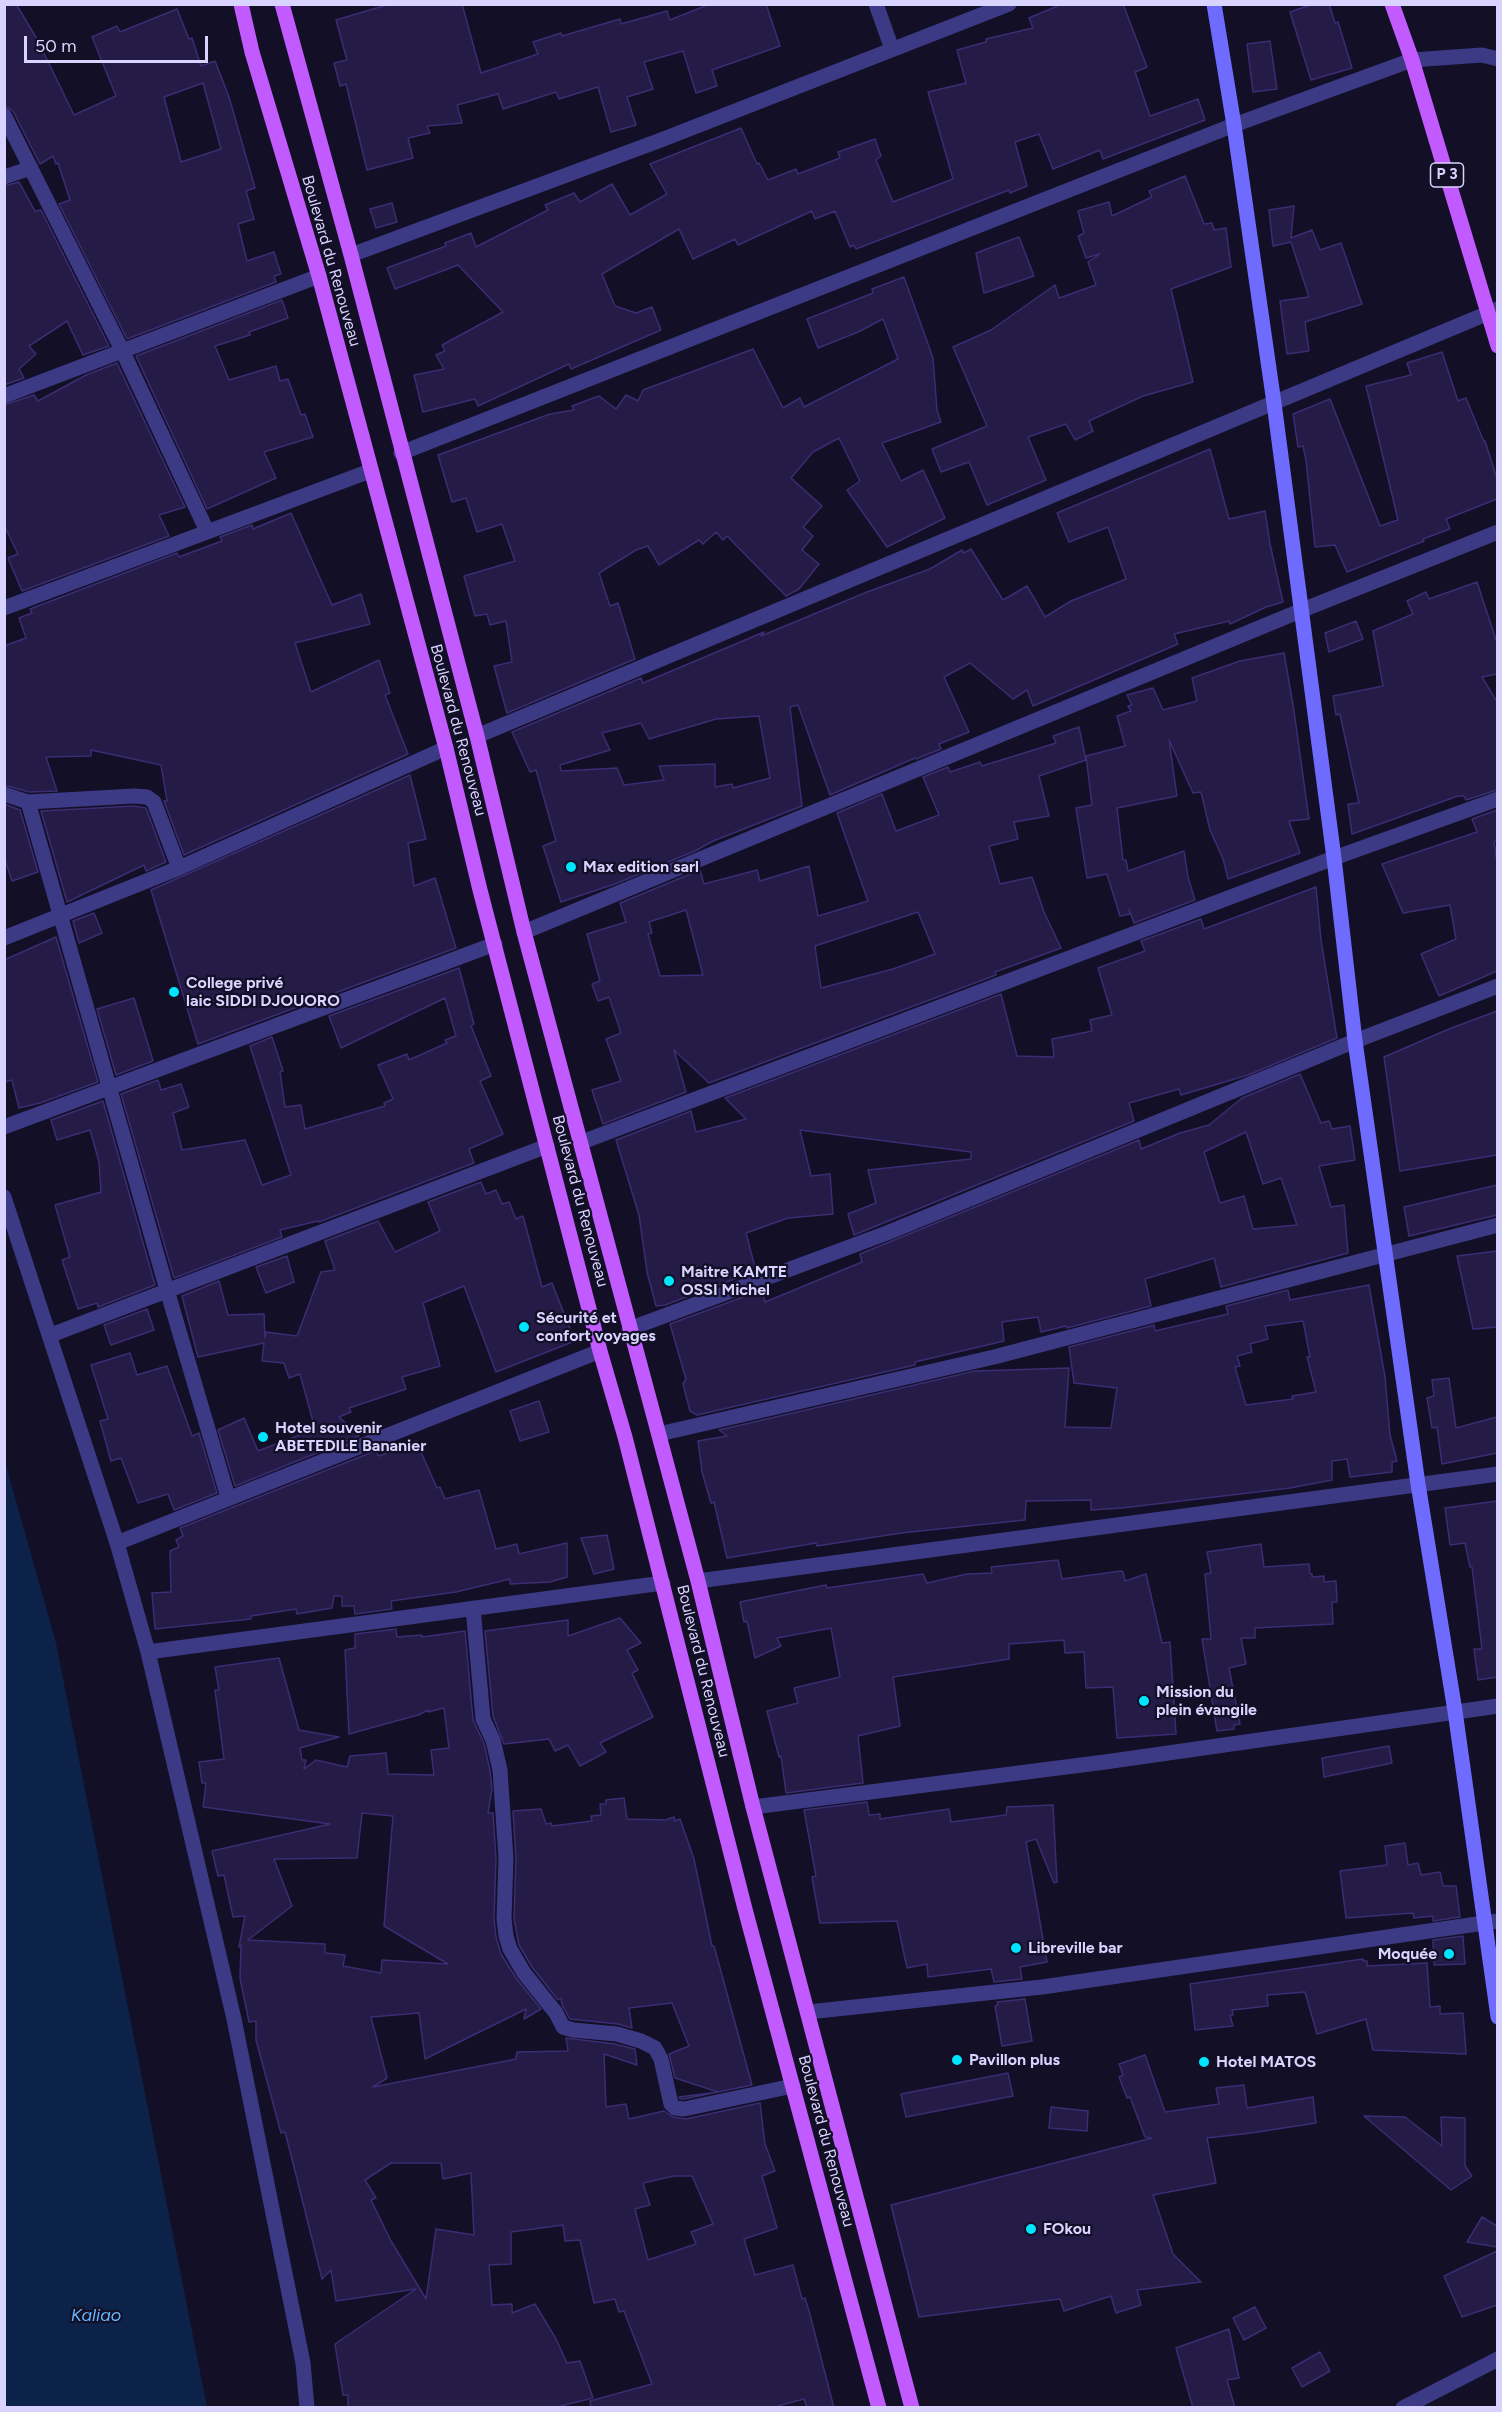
<!DOCTYPE html>
<html>
<head>
<meta charset="utf-8">
<style>
	body { margin:0 }
	#map { position:relative; width:1502px; height:2412px; overflow:hidden; background:#130f26; font-family:Figtree,sans-serif }
	canvas { display:block }
	.frame { position:absolute; inset:0; border:6px solid #d9d4ff; pointer-events:none }
	.scale { position:absolute; left:24px; top:36px; width:184px; height:27px; box-sizing:border-box; border:3px solid #d9d4ff; border-top:0; padding-left:8px; font-size:18px; line-height:21px; white-space:nowrap; color:#d9d4ff; -webkit-text-stroke:4px #130f26; paint-order:stroke }
</style>
</head>
<body>
<div id="map">
<canvas width="1502" height="2412"></canvas>
<div class="frame"></div>
<div class="scale">50 m</div>
</div>
<script>
const g = document.querySelector('canvas').getContext('2d');
g.lineJoin = 'round';
function fillPath(path, color) { g.fillStyle = color; g.fill(path, 'evenodd'); }
const poly = rows => new Path2D(rows.map(r => 'M' + r).join(''));
function strokePath(path, color, width, dash) { g.strokeStyle = color; g.lineWidth = width; g.lineCap = dash ? 'butt' : 'round'; g.setLineDash(dash || []); g.stroke(path); }
function label(font, color, halo, rows, align = 'center') {
  g.font = font + ' Figtree,sans-serif'; g.lineWidth = 4.5; g.setLineDash([]); g.textBaseline = 'middle'; g.strokeStyle = halo; g.fillStyle = color; for (const [text, x, y, turn = 0] of rows) {
    g.save(); g.translate(x, y); g.rotate((+turn || 0) * Math.PI / 180); g.textAlign = isNaN(turn) ? turn : align; if (halo) g.strokeText(text, 0, 0); g.fillText(text, 0, 0); g.restore();
  }
}
fillPath(poly([
	[5,1462,56,1643,207,2407,5,2407]
]), '#0c2248');
const building = poly([
	[4,4,16,4,37,39,74,115,116,96,92,37,117,26,120,32,177,9,189,39,192,38,201,66,215,61,229,97,255,188,246,191,254,219,238,224,247,261,274,252,281,274,274,276,276,282,127,339,59,204,70,200,58,163,56,164,53,156,40,164,13,111,4,105,4,4],
	[203,83,221,149,181,162,164,97,203,83],
	[390,4,462,4,481,73,538,54,533,42,561,33,562,36,620,19,621,24,667,11,670,20,710,4,766,4,780,46,712,70,717,86,696,93,683,51,644,62,653,89,627,97,636,125,611,132,598,87,559,99,556,92,503,109,498,94,457,105,462,123,427,126,430,133,408,138,413,158,367,170,346,84,340,86,334,63,347,60,336,20,390,4],
	[1062,4,1123,4,1147,67,1135,72,1150,116,1198,99,1205,120,1103,159,1100,150,1053,169,1039,134,1015,142,1027,186,1010,193,1009,190,856,249,854,245,850,247,835,211,815,219,812,211,738,245,735,239,693,259,679,229,602,274,615,306,636,313,652,307,661,330,571,369,569,364,478,406,475,399,423,412,414,375,444,369,436,355,445,351,442,345,503,312,458,265,395,289,387,268,446,246,445,243,471,233,476,247,548,210,545,205,574,193,580,202,612,184,630,215,667,194,650,164,741,128,757,164,759,163,768,180,796,169,798,174,840,158,838,152,875,139,881,156,876,160,893,202,953,179,928,92,966,83,957,50,986,42,986,39,1033,28,1029,18,1062,4],
	[1313,4,1329,4,1335,23,1338,22,1352,68,1311,80,1290,12,1313,4],
	[1270,41,1277,89,1253,92,1247,44,1270,41],
	[1185,176,1204,224,1212,223,1214,230,1226,228,1231,267,1171,289,1193,382,1143,396,1089,421,1093,431,1075,440,1066,424,1028,437,1046,480,987,505,969,462,941,472,932,449,987,426,953,347,991,330,1055,285,1059,298,1096,285,1088,262,1100,254,1086,258,1078,236,1084,233,1078,211,1109,202,1112,216,1152,197,1149,191,1185,176],
	[19,182,35,211,41,210,109,346,83,355,67,321,29,346,36,354,19,369,24,378,4,385,4,186,19,182],
	[392,203,397,222,376,228,370,209,392,203],
	[1294,206,1291,238,1312,230,1320,250,1341,243,1362,304,1305,322,1309,351,1287,354,1280,301,1309,297,1291,242,1273,246,1269,210,1294,206],
	[1019,237,1034,276,984,293,976,253,1019,237],
	[904,277,933,358,937,410,941,422,882,443,901,481,923,470,945,518,887,547,847,490,860,481,839,438,813,452,791,478,822,506,803,527,813,536,802,550,819,564,799,589,786,596,727,536,723,540,716,532,703,544,699,540,659,565,648,546,636,550,599,573,610,606,618,603,635,659,507,713,494,666,512,662,506,621,490,625,487,614,475,616,464,576,515,561,502,524,477,532,466,498,452,502,438,455,550,414,574,410,572,406,599,396,616,409,626,395,638,401,643,390,753,349,783,408,800,398,804,407,898,359,883,319,858,332,818,348,807,319,873,293,872,289,904,277],
	[282,300,288,318,249,332,250,335,215,346,229,380,276,366,280,381,288,379,301,415,305,414,313,437,264,452,276,478,207,509,136,356,282,300],
	[1442,352,1458,401,1466,398,1484,442,1485,441,1497,479,1497,499,1446,519,1450,529,1423,539,1424,541,1347,572,1335,545,1315,547,1306,460,1303,446,1298,447,1293,414,1330,399,1380,526,1398,520,1366,386,1411,375,1407,363,1442,352],
	[117,363,185,507,159,515,169,536,22,591,8,558,18,554,4,525,4,405,34,395,38,401,86,375,117,363],
	[1210,449,1229,519,1265,511,1270,544,1283,602,1266,607,1230,624,1229,621,1174,634,1178,644,1033,706,1027,690,1013,699,970,663,944,677,969,732,939,744,941,749,916,759,915,758,830,795,798,705,790,707,802,806,713,841,695,851,615,884,561,902,543,846,556,841,536,770,530,772,512,732,641,678,643,683,764,632,761,636,867,592,930,569,962,550,964,553,971,549,1003,600,1027,586,1045,617,1071,601,1126,579,1108,527,1069,542,1057,513,1210,449],
	[759,716,770,778,733,788,732,784,715,787,715,764,659,766,664,780,624,785,617,768,561,771,560,765,610,750,602,733,641,723,649,739,716,719,759,716],
	[291,513,332,605,361,594,370,624,295,643,311,692,379,660,390,693,385,695,408,754,184,855,164,801,167,801,161,765,91,750,91,756,46,757,57,791,29,792,4,785,4,646,26,638,19,618,32,613,30,609,177,553,179,557,195,551,222,541,220,537,252,525,253,529,291,513],
	[1477,582,1497,643,1497,674,1482,677,1497,702,1497,790,1466,800,1464,796,1458,796,1352,834,1348,804,1359,803,1340,714,1336,715,1333,696,1383,686,1373,631,1413,614,1407,601,1426,592,1429,599,1477,582],
	[1356,621,1363,639,1329,652,1325,633,1356,621],
	[1284,653,1294,711,1309,819,1289,821,1300,853,1228,879,1223,859,1210,830,1201,792,1193,793,1169,740,1177,796,1117,808,1123,860,1126,860,1128,871,1184,851,1188,877,1195,900,1134,923,1129,909,1130,914,1120,916,1107,874,1087,878,1076,808,1092,805,1086,756,1125,746,1117,716,1131,711,1128,706,1132,705,1127,695,1153,688,1163,710,1197,701,1192,678,1240,661,1284,653],
	[1079,727,1086,760,1039,776,1049,816,1014,822,1018,839,989,846,1000,884,1032,877,1044,912,1061,948,995,972,996,975,709,1083,674,1050,686,1092,603,1124,592,1090,621,1081,606,1039,621,1033,609,997,598,1001,592,984,600,981,587,934,626,922,620,903,700,870,704,884,757,870,760,881,809,866,818,916,868,901,837,813,882,794,896,831,939,815,923,777,948,767,950,772,980,762,982,766,1056,743,1053,736,1079,727],
	[686,910,703,975,660,976,648,934,652,933,649,922,686,910],
	[918,912,935,954,893,969,821,988,815,946,918,912],
	[410,775,426,839,408,843,414,886,435,878,456,948,198,1044,151,890,410,775],
	[4,804,20,810,38,872,12,881,4,857,4,804],
	[134,806,146,808,166,862,146,871,144,865,67,902,41,811,134,806],
	[1497,810,1497,840,1494,842,1497,863,1497,971,1439,996,1421,954,1456,939,1450,905,1403,913,1382,864,1477,832,1472,819,1497,810],
	[1316,887,1321,940,1337,1038,1248,1075,1181,1095,1179,1089,1129,1103,1134,1121,854,1235,848,1214,876,1203,868,1170,971,1159,971,1152,800,1130,811,1176,830,1174,833,1214,788,1218,746,1233,756,1271,665,1305,656,1306,647,1272,639,1215,616,1140,691,1111,696,1132,746,1119,725,1098,1001,994,1017,1056,1054,1057,1052,1039,1092,1031,1090,1020,1112,1015,1098,968,1145,951,1141,941,1201,919,1204,929,1316,887],
	[94,913,102,933,79,943,73,921,94,913],
	[56,937,98,1082,40,1103,19,1108,12,1080,4,1082,4,960,56,937],
	[459,968,474,1024,471,1026,491,1076,480,1081,503,1134,469,1149,474,1163,319,1222,318,1221,280,1230,282,1237,174,1278,121,1094,158,1080,161,1090,181,1084,189,1107,173,1113,182,1150,245,1140,262,1185,291,1175,250,1046,272,1037,283,1071,280,1072,285,1107,301,1105,305,1129,385,1106,384,1103,393,1099,378,1065,407,1054,409,1060,447,1043,445,1040,456,1036,445,998,341,1048,329,1016,459,968],
	[134,998,153,1061,116,1075,97,1009,134,998],
	[1497,1011,1497,1155,1400,1171,1384,1057,1449,1029,1497,1011],
	[1300,1074,1321,1123,1329,1121,1332,1129,1350,1126,1355,1160,1319,1166,1331,1207,1344,1205,1348,1253,1221,1287,1214,1258,1145,1279,1151,1306,1067,1328,1066,1326,1041,1332,1038,1317,1002,1322,1004,1341,915,1362,915,1365,697,1415,690,1411,683,1384,686,1379,670,1324,762,1290,765,1302,862,1262,860,1254,1139,1140,1141,1149,1180,1133,1209,1125,1242,1098,1300,1074],
	[1246,1132,1263,1184,1281,1178,1297,1225,1253,1229,1244,1196,1220,1203,1204,1152,1246,1132],
	[103,1101,155,1285,98,1307,97,1303,78,1309,62,1260,70,1257,55,1205,101,1192,99,1162,90,1130,57,1140,51,1120,103,1101],
	[481,1182,486,1194,496,1190,502,1204,509,1202,516,1219,523,1216,542,1287,552,1283,575,1341,496,1372,464,1286,423,1303,440,1366,402,1377,406,1389,349,1408,351,1412,339,1417,359,1436,235,1486,218,1430,244,1418,258,1451,315,1429,300,1374,289,1378,284,1363,262,1361,264,1343,198,1357,182,1296,219,1281,228,1315,264,1314,265,1338,266,1332,297,1336,321,1272,335,1270,325,1241,378,1221,395,1252,440,1231,428,1202,481,1182],
	[1497,1185,1497,1215,1409,1236,1404,1207,1497,1185],
	[1497,1251,1497,1327,1473,1329,1457,1256,1497,1251],
	[287,1256,294,1282,266,1293,256,1267,287,1256],
	[1369,1285,1385,1377,1390,1435,1397,1461,1392,1462,1392,1472,1350,1477,1347,1459,1332,1461,1332,1480,1290,1488,1122,1508,1091,1510,1091,1500,1026,1501,1025,1520,901,1533,817,1546,816,1543,727,1558,714,1502,711,1503,702,1472,698,1441,727,1436,719,1430,975,1371,1069,1368,1065,1427,1111,1428,1117,1388,1074,1383,1069,1347,1154,1325,1155,1331,1228,1314,1226,1306,1288,1290,1290,1300,1369,1285],
	[1303,1321,1310,1357,1307,1357,1316,1392,1292,1396,1293,1399,1246,1405,1235,1367,1240,1366,1237,1356,1252,1352,1250,1344,1268,1339,1265,1326,1303,1321],
	[147,1309,154,1330,111,1345,104,1325,147,1309],
	[130,1353,137,1375,167,1366,192,1436,199,1433,217,1493,174,1510,168,1494,138,1503,121,1458,111,1461,100,1421,108,1419,91,1365,130,1353],
	[1449,1378,1456,1428,1497,1417,1497,1453,1442,1464,1437,1427,1432,1428,1427,1398,1434,1396,1432,1380,1449,1378],
	[539,1401,549,1432,520,1441,510,1411,539,1401],
	[416,1441,437,1488,440,1487,445,1499,479,1490,496,1549,517,1544,519,1554,567,1543,567,1577,550,1582,510,1584,510,1579,456,1592,391,1601,392,1609,355,1614,354,1606,342,1606,342,1596,334,1596,332,1608,297,1614,296,1609,251,1616,251,1619,155,1629,152,1593,171,1592,170,1551,179,1547,176,1540,183,1536,180,1528,375,1451,379,1456,416,1441],
	[1497,1501,1497,1677,1478,1680,1474,1649,1482,1649,1472,1567,1470,1567,1465,1543,1450,1545,1445,1508,1497,1501],
	[607,1535,614,1569,594,1574,581,1538,607,1535],
	[1261,1544,1264,1567,1309,1564,1310,1574,1312,1574,1312,1577,1324,1576,1324,1582,1336,1581,1337,1602,1332,1602,1333,1624,1255,1628,1255,1638,1241,1638,1246,1664,1229,1668,1240,1724,1234,1725,1234,1729,1217,1731,1202,1639,1211,1639,1205,1574,1211,1573,1207,1552,1261,1544],
	[1058,1560,1062,1579,1121,1571,1123,1572,1125,1581,1146,1574,1162,1643,1170,1642,1176,1734,1117,1738,1113,1687,1086,1688,1084,1652,1065,1653,1064,1640,1009,1644,1009,1659,893,1677,900,1726,858,1736,863,1783,786,1793,781,1756,779,1757,767,1711,798,1703,794,1688,840,1677,831,1628,777,1638,781,1646,755,1658,747,1621,744,1622,740,1602,826,1585,827,1588,923,1574,927,1583,967,1574,992,1573,991,1567,1058,1560],
	[620,1618,641,1643,627,1650,638,1670,632,1673,653,1717,600,1743,606,1752,580,1766,568,1745,555,1751,549,1739,504,1744,493,1716,485,1631,568,1620,568,1636,620,1618],
	[396,1629,397,1637,422,1635,422,1637,465,1631,473,1720,484,1743,490,1771,492,1789,488,1813,493,1813,496,1859,494,1919,496,1937,501,1954,516,1978,541,2009,524,2019,526,2009,425,2059,419,2013,371,2017,387,2078,373,2087,516,2059,517,2052,568,2051,566,2038,615,2044,635,2049,637,2065,604,2054,606,2107,626,2104,629,2119,664,2111,673,2117,686,2119,760,2103,765,2144,775,2171,762,2176,777,2228,744,2239,755,2275,793,2265,802,2299,805,2298,809,2311,834,2408,807,2408,804,2399,770,2408,591,2408,590,2401,652,2384,624,2311,619,2312,615,2299,594,2303,580,2240,565,2241,563,2225,511,2232,511,2264,489,2265,492,2305,512,2304,512,2313,535,2304,556,2339,567,2363,580,2361,593,2398,552,2408,348,2408,348,2395,343,2395,335,2344,416,2289,336,2301,331,2270,322,2279,291,2155,285,2132,281,2133,256,2040,256,2021,249,2022,240,1978,241,1945,239,1947,245,1916,233,1917,224,1875,218,1876,212,1851,330,1824,203,1807,206,1783,202,1783,199,1762,224,1759,215,1690,219,1690,215,1667,279,1658,299,1730,339,1737,300,1748,302,1760,306,1760,304,1769,316,1760,347,1767,350,1756,386,1753,388,1774,434,1775,431,1750,449,1748,444,1708,428,1712,428,1710,418,1715,349,1734,345,1650,355,1648,355,1634,396,1629],
	[362,1813,393,1816,384,1926,448,1964,382,1960,381,1973,343,1966,345,1955,325,1953,325,1944,248,1940,292,1906,274,1859,357,1858,362,1813],
	[391,2163,441,2163,443,2179,471,2173,474,2235,436,2229,426,2299,391,2241,371,2200,376,2198,365,2180,391,2163],
	[674,2176,692,2176,713,2224,691,2232,696,2244,648,2260,635,2209,650,2205,643,2183,674,2176],
	[1389,1746,1392,1763,1324,1777,1322,1758,1389,1746],
	[624,1798,627,1819,665,1820,674,1817,675,1821,680,1819,694,1859,712,1946,714,1946,752,2085,684,2099,680,2099,679,2097,718,2092,675,2078,669,2054,689,2046,672,2003,629,2008,632,2028,618,2024,570,2019,562,2005,561,1998,558,2000,532,1967,519,1945,514,1919,516,1859,513,1811,541,1809,546,1824,551,1823,552,1826,592,1821,591,1816,601,1815,600,1804,606,1804,606,1800,624,1798],
	[867,1802,869,1815,880,1814,880,1819,949,1809,951,1822,1006,1815,1007,1807,1053,1805,1057,1882,1054,1883,1036,1839,1026,1842,1047,1962,1020,1967,1022,1979,994,1982,991,1969,928,1977,927,1964,907,1968,897,1921,820,1923,812,1877,816,1876,804,1810,867,1802],
	[1405,1843,1408,1865,1418,1863,1421,1875,1440,1872,1443,1886,1456,1886,1460,1917,1433,1921,1433,1916,1414,1918,1413,1913,1346,1918,1340,1871,1387,1865,1385,1846,1405,1843],
	[1463,1936,1465,1964,1434,1965,1433,1940,1463,1936],
	[1363,1959,1363,1961,1367,1961,1367,1966,1427,1963,1430,2007,1440,2006,1440,2014,1463,2013,1466,2054,1373,2050,1366,2019,1317,2034,1305,1992,1267,1995,1268,2006,1232,2010,1233,2015,1230,2015,1233,2026,1195,2030,1190,1984,1363,1959],
	[1025,1999,1032,2041,1002,2046,995,2006,998,2005,997,2002,1025,1999],
	[1145,2055,1165,2112,1219,2104,1216,2088,1244,2085,1247,2108,1313,2097,1316,2123,1251,2133,1207,2138,1216,2183,1153,2195,1173,2254,1201,2282,1137,2290,1141,2305,1116,2313,1111,2296,1064,2311,1060,2299,919,2317,891,2205,1152,2138,1145,2137,1130,2097,1127,2098,1119,2077,1123,2075,1119,2064,1145,2055],
	[1008,2073,1013,2096,906,2117,901,2094,1008,2073],
	[1051,2107,1088,2111,1087,2131,1049,2128,1051,2107],
	[1364,2116,1405,2117,1442,2146,1441,2117,1465,2118,1465,2166,1472,2176,1451,2190,1364,2116],
	[1482,2217,1497,2226,1497,2247,1467,2242,1482,2217],
	[1497,2251,1497,2305,1462,2317,1444,2276,1497,2251],
	[1255,2307,1266,2328,1244,2340,1233,2318,1255,2307],
	[1229,2329,1239,2378,1227,2380,1235,2408,1193,2408,1176,2348,1229,2329],
	[1320,2352,1330,2371,1302,2387,1292,2368,1320,2352]
]);
fillPath(building, '#241b47');
strokePath(building, '#3b2d73', 1.5);
strokePath(poly([
	[876,4,892,49],
	[4,115,122,350,207,531],
	[4,177,31,168],
	[351,255,661,140,1009,4],
	[4,396,319,276],
	[401,453,1234,125,1412,60,1482,55,1498,59],
	[4,608,370,471],
	[477,736,1498,309],
	[4,794,28,802,134,796,147,797,154,802,179,868],
	[28,802,167,1290,228,1497],
	[524,932,1300,611,1498,532],
	[4,938,179,868,446,748],
	[4,1127,495,944],
	[582,1142,1334,858,1498,799],
	[4,1197,117,1543,148,1652,234,2019,303,2363,307,2408],
	[629,1329,887,1233,1355,1041,1498,986],
	[51,1335,547,1146],
	[659,1434,994,1357,1498,1225],
	[117,1543,600,1351],
	[698,1581,1498,1474],
	[473,1608,483,1719,493,1740,500,1770,506,1859,504,1919,506,1936,510,1949,524,1973,556,2013,563,2027,573,2030,617,2034,641,2041,655,2048,661,2059,671,2104,675,2108,684,2109,793,2086],
	[148,1652,663,1583],
	[753,1807,1105,1762,1498,1706],
	[808,2012,1042,1987,1498,1921],
	[1403,2408,1498,2359]
]), '#3d3a85', 15);
strokePath(poly([
	[1214,4,1234,125,1274,403,1334,858,1355,1041,1418,1484,1455,1711,1498,2017]
]), '#6f6bff', 15);
strokePath(poly([
	[241,4,252,52,319,276,446,748,480,890,600,1351,625,1437,745,1909,879,2408],
	[282,4,351,255,477,736,524,932,698,1581,753,1807,912,2408],
	[1392,4,1412,60,1498,346]
]), '#c25bff', 15);
for (const [x, y, r, color] of [
	[571,867,6,"#00e5ff"],
	[174,992,6,"#00e5ff"],
	[669,1281,6,"#00e5ff"],
	[524,1327,6,"#00e5ff"],
	[263,1437,6,"#00e5ff"],
	[1144,1701,6,"#00e5ff"],
	[1016,1948,6,"#00e5ff"],
	[1449,1954,6,"#00e5ff"],
	[957,2060,6,"#00e5ff"],
	[1204,2062,6,"#00e5ff"],
	[1031,2229,6,"#00e5ff"]
]) { const dot = new Path2D(); dot.arc(x, y, r, 0, 2 * Math.PI); g.fillStyle = color; g.fill(dot); strokePath(dot, '#130f26', 2); }
for (const [x, y, w] of [
	[1447,175,33]
]) { const box = new Path2D(); box.roundRect(x - w / 2, y - 12, w, 24, 4.5); g.fillStyle = '#130f26'; g.fill(box); strokePath(box, '#d9d4ff', 1.5); }
label('bold 15px', '#d9d4ff', null, [
	["P 3",1447,175]
]);
label('16px', '#d9d4ff', '#130f26', [
	["Boulevard du Renouveau",331,261,74],
	["Boulevard du Renouveau",458,730,75],
	["Boulevard du Renouveau",580,1201,75],
	["Boulevard du Renouveau",703,1671,76],
	["Boulevard du Renouveau",826,2141,75]
]);
label('bold 16px', '#d9d4ff', '#130f26', [
	["Max edition sarl",583,867],
	["College privé",186,983],
	["laic SIDDI DJOUORO",186,1001],
	["Maitre KAMTE",681,1272],
	["OSSI Michel",681,1290],
	["Sécurité et",536,1318],
	["confort voyages",536,1336],
	["Hotel souvenir",275,1428],
	["ABETEDILE Bananier",275,1446],
	["Mission du",1156,1692],
	["plein évangile",1156,1710],
	["Libreville bar",1028,1948],
	["Moquée",1437,1954,"right"],
	["Pavillon plus",969,2060],
	["Hotel MATOS",1216,2062],
	["FOkou",1043,2229]
], 'left');
label('italic 18px', '#62b6ff', '#130f26', [
	["Kaliao",96,2316]
]);
</script>
</body>
</html>
